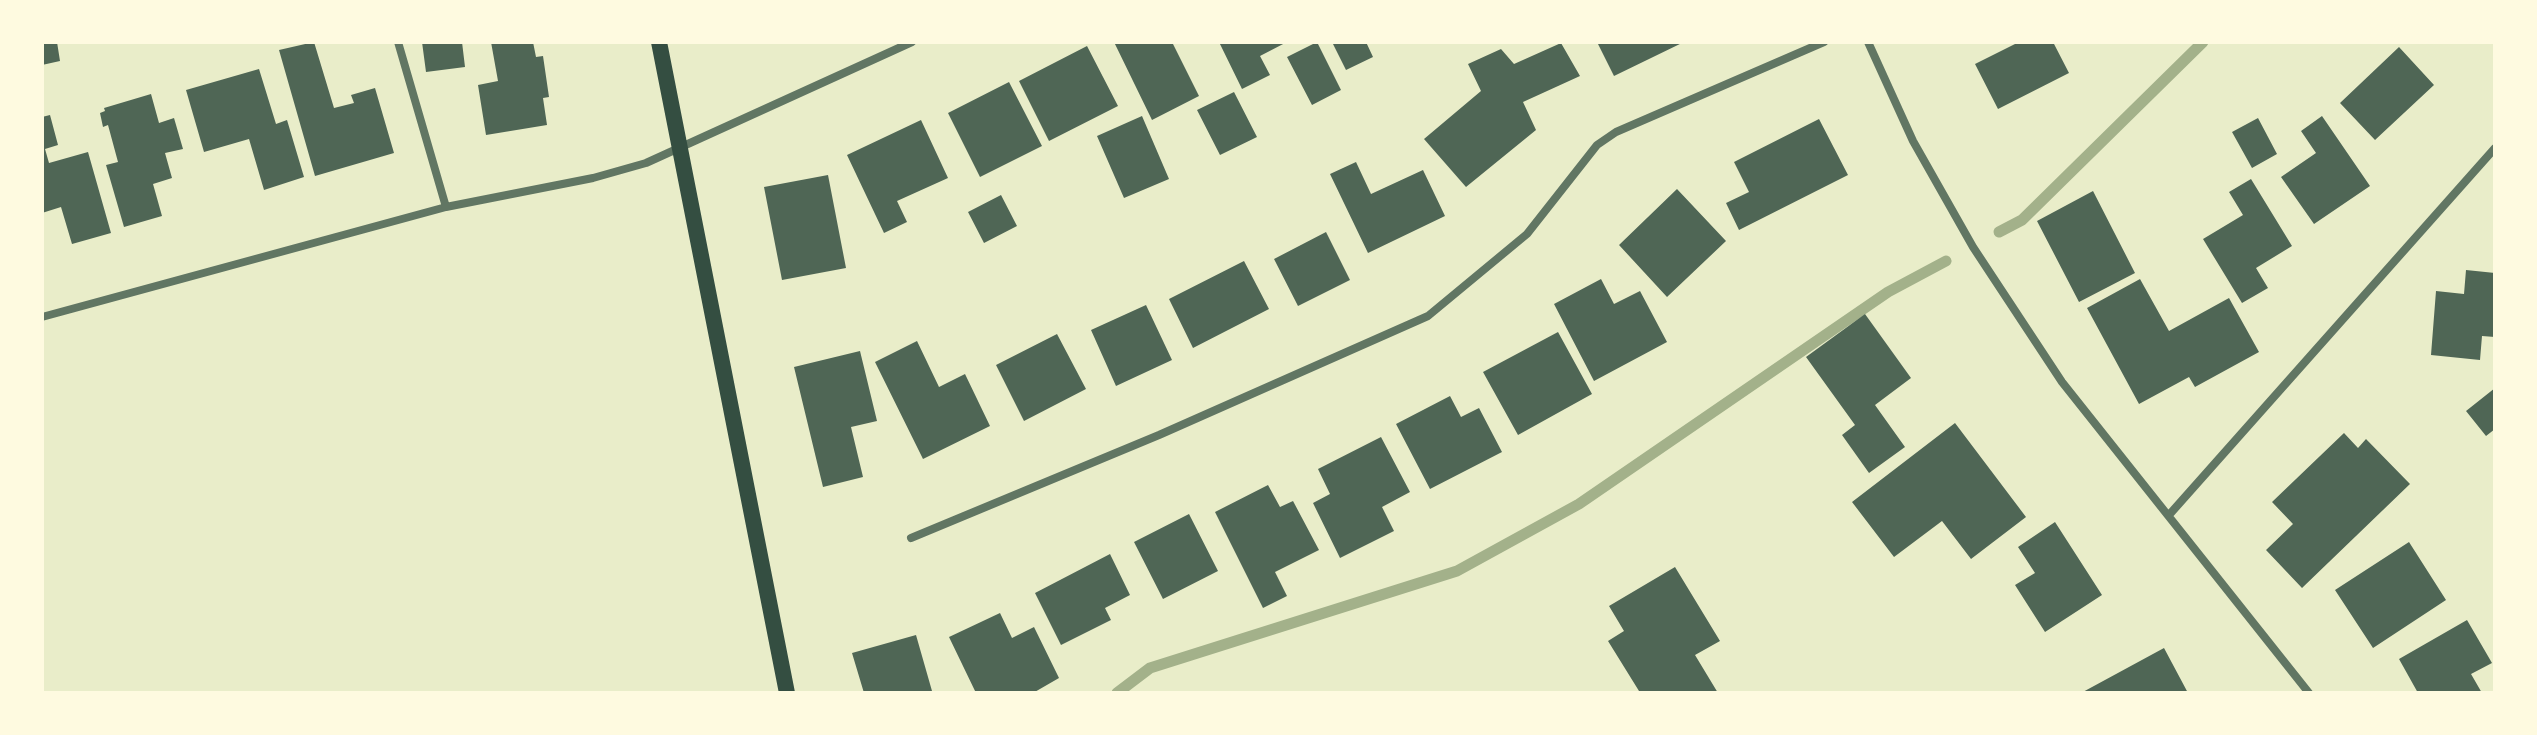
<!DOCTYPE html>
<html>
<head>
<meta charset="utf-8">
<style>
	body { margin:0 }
	#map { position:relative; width:2537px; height:735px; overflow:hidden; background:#e9edc9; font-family:Cabin,sans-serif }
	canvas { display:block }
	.frame { position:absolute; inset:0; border:44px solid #fefae0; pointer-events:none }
</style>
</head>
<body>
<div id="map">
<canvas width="2537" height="735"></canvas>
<div class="frame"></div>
</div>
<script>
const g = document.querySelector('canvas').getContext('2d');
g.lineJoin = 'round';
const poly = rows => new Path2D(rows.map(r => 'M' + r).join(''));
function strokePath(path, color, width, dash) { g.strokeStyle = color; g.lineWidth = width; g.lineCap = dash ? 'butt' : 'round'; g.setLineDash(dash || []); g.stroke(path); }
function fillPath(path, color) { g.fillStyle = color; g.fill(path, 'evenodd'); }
strokePath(poly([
	[1999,232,2022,220,2203,42],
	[1117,693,1150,668,1457,571,1579,504,1888,292,1946,261]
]), '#a3b18a', 11);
fillPath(poly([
	[42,42,57,42,60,61,42,65],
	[314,42,334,108,354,103,351,95,375,88,394,153,315,176,279,50],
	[422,42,462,42,465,67,426,72],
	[491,42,533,42,536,57,543,56,549,97,543,98,547,125,486,135,478,85,498,81],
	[1114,42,1172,42,1199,96,1152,120],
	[1219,42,1287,42,1260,56,1270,75,1242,89],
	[1317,42,1341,90,1312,105,1287,57],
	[1332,42,1366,42,1373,57,1346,70],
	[1597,42,1684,42,1614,76],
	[2019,42,2053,42,2069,73,1998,109,1975,64],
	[1561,43,1580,76,1523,102,1536,130,1466,187,1424,139,1481,91,1468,64,1501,49,1514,64],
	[1087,46,1118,106,1049,141,1019,81],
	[2399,47,2434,85,2375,140,2340,103],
	[259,69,276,124,287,120,304,177,264,190,249,139,204,152,186,90],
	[1009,82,1042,146,980,177,948,113],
	[1234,92,1257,137,1220,155,1197,110],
	[151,94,159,123,174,118,183,149,165,153,172,178,153,184,162,216,124,227,106,165,118,162,108,125,103,127,100,113,105,111,104,108],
	[50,115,58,145,45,149,49,163,88,152,111,233,72,244,61,207,42,213,42,117],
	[1142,116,1169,179,1124,198,1097,136],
	[2322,116,2370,186,2314,224,2281,177,2316,153,2301,131],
	[2258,118,2277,154,2252,168,2232,132],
	[1819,119,1848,175,1739,230,1726,203,1749,192,1734,162],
	[921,120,948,178,897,201,907,222,884,233,847,155],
	[1356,162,1371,194,1423,170,1445,216,1368,253,1330,174],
	[828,175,846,268,782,280,764,187],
	[2251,179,2292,246,2256,268,2268,288,2242,303,2203,239,2243,215,2229,192],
	[1677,189,1726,241,1667,297,1619,245],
	[2093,191,2135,273,2079,302,2037,221],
	[1001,195,1017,226,984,243,968,212],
	[1326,232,1350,280,1298,306,1274,259],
	[1244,261,1269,309,1193,348,1169,299],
	[2466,270,2495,273,2495,337,2482,336,2480,360,2431,355,2436,291,2464,294],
	[1601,279,1614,304,1640,291,1667,342,1594,381,1554,304],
	[2140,279,2169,331,2229,298,2259,352,2195,387,2189,377,2139,404,2087,308],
	[1146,305,1172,360,1116,386,1091,330],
	[1865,314,1911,378,1875,405,1905,447,1869,473,1842,435,1855,425,1806,357],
	[1558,332,1592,394,1518,435,1483,372],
	[1057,334,1086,389,1024,421,996,365],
	[917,341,939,387,965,374,990,426,923,459,875,362],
	[860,351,877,421,851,427,863,477,823,487,794,367],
	[2495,388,2495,429,2486,436,2466,411],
	[1450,396,1461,417,1479,408,1502,452,1430,489,1396,424],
	[1955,423,2026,517,1971,559,1942,521,1894,557,1852,502],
	[2344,433,2358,448,2366,439,2410,484,2302,588,2266,550,2293,524,2272,502],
	[1381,437,1410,492,1382,507,1394,531,1340,558,1313,503,1330,494,1318,469],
	[1268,485,1280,507,1293,501,1319,550,1275,572,1287,596,1263,608,1215,512],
	[1189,514,1218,571,1163,599,1134,542],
	[2055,522,2102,595,2045,632,2015,585,2035,573,2018,547],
	[2409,542,2446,600,2373,648,2335,590],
	[1110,554,1130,595,1105,608,1111,620,1061,645,1035,593],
	[1675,567,1720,641,1695,655,1718,693,1635,693,1639,691,1608,641,1624,631,1609,606],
	[1000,613,1012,638,1034,627,1059,678,1033,693,976,693,949,637],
	[2467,620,2492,663,2471,674,2482,693,2418,693,2399,659],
	[916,635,932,691,864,693,852,653],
	[2164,648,2188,693,2081,693]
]), '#4f6655');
strokePath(poly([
	[398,42,446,207],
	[1868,42,1913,141,1973,247,2062,382,2309,693],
	[42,317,446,207,593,178,646,163,912,42],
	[2169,515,2495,148],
	[911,538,1159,435,1428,316,1527,234,1597,145,1616,132,1824,42]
]), '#617663', 8);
strokePath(poly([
	[659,42,787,693]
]), '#344e41', 16);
</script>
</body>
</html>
